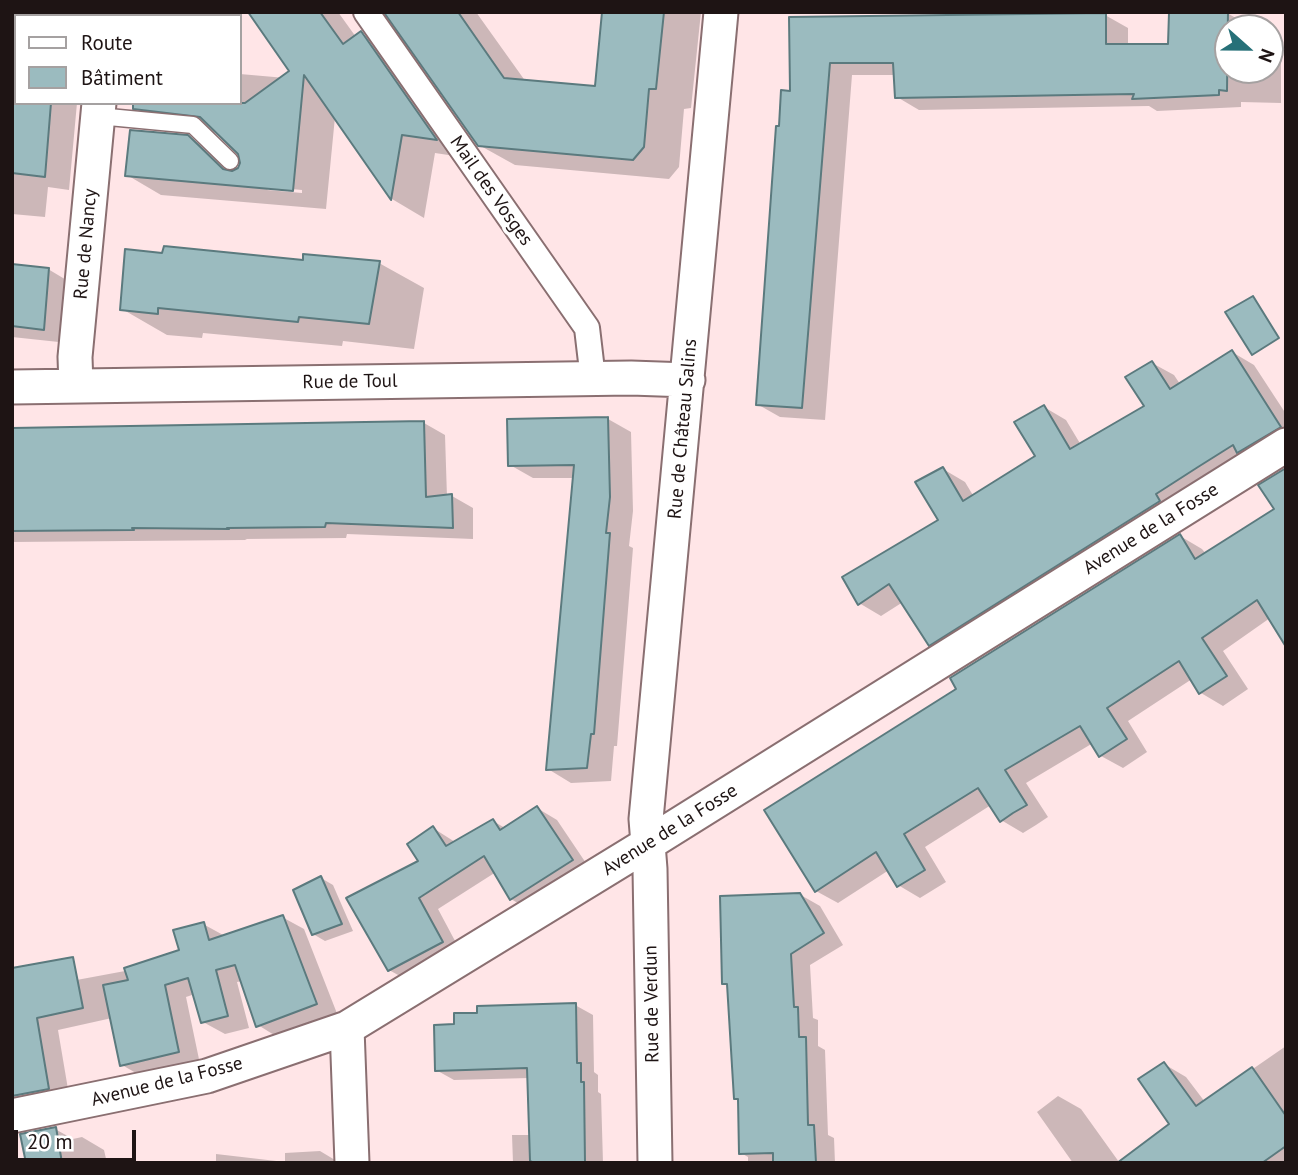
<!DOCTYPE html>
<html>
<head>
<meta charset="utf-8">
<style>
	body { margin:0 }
	#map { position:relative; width:1298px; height:1175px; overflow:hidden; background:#ffe5e7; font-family:"PT Sans",sans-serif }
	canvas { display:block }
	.frame { position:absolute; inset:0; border:14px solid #1e1414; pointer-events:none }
	.legend { position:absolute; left:14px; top:14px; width:228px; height:91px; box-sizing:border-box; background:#fff; border:2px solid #a5a1a1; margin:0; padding:9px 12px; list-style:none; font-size:21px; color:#1e1414 }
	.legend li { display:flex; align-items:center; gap:14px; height:35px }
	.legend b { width:35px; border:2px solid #a5a1a1 }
	.north { position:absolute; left:1214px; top:14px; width:70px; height:70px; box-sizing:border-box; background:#fff; border:2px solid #a5a1a1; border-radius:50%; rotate:111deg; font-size:19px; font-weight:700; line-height:28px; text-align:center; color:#1e1414 }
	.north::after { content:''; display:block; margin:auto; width:24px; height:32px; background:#267078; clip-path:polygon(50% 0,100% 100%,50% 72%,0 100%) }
	.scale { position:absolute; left:14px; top:1130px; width:122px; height:32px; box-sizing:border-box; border:4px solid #1e1414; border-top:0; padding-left:9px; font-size:21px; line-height:24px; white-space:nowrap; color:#1e1414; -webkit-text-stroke:5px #fff; paint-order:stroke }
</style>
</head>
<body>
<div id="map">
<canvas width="1298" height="1175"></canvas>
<div class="frame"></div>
<ul class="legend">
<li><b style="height:9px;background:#fff"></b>Route</li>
<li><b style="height:19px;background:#9bbbbf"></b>Bâtiment</li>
</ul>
<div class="north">N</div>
<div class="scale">20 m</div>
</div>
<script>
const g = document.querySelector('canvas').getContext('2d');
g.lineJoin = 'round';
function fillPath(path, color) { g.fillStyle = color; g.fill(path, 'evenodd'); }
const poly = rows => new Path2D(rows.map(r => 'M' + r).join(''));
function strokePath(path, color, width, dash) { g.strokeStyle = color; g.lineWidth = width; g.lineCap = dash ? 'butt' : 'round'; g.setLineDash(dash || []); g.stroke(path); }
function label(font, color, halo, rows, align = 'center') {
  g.font = font + ' "PT Sans",sans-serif'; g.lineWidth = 7; g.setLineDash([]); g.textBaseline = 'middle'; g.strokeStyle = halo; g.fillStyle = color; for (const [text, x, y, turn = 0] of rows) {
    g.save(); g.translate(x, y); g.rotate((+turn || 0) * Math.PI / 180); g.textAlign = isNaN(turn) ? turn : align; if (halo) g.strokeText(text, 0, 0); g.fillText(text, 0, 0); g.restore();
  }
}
fillPath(poly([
	[249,12,338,12,356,37,361,33,395,52,468,158,435,153,424,218,392,199,335,117,326,209,161,195,127,175,188,137,222,157,237,171,242,163,239,153,219,133,168,127,134,108,240,103,240,74,297,79],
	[270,187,302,190,302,193,267,190],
	[391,12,476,12,526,82,596,88,603,12,701,12,691,108,684,109,679,167,669,179,515,165,479,145],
	[1227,13,1250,26,1228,28,1228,70,1270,70,1270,48,1281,54,1281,103,1241,102,1241,107,1157,111,1149,106,919,110,897,97,896,75,852,75,825,420,780,417,757,404,781,127,791,93,791,18,1105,15,1128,28,1128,46,1170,46],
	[12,61,16,61,16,103,77,103,69,190,48,187,45,217,12,214],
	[305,262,379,263,424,288,414,349,343,341,342,346,203,333,202,338,167,335,122,309],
	[12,266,48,269,73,284,68,343,12,337],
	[1232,352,1254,365,1286,414,1286,437,952,657,930,644,903,602,881,616,859,603,940,521,943,469,965,482,974,497,1037,457,1044,407,1066,420,1081,445,1146,406,1152,363,1174,375,1180,384],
	[608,419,631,432,633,511,629,546,633,548,617,746,614,746,611,781,571,783,548,769,575,478,533,478,510,465],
	[424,423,445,435,447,497,452,496,473,508,473,539,347,534,346,538,245,539,247,540,12,542,12,430],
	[1286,470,1270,618,1223,651,1248,689,1223,706,1201,693,1192,679,1128,721,1147,752,1123,768,1101,756,1093,743,1026,783,1048,817,1036,825,1023,833,1001,820,991,805,925,847,946,882,920,898,898,885,889,870,838,903,816,891,959,689,1180,536,1202,549,1206,554,1276,510],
	[537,808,557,820,592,872,531,911,511,899,496,872,438,909,462,954,409,981,389,970,421,861,433,828,455,842,493,821,505,828],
	[321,878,333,885,353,931,325,941,313,934],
	[799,894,820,906,843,945,810,965,813,1018,818,1020,818,1046,825,1050,828,1135,834,1138,835,1163,748,1163,748,1157,741,1153,739,1100,736,1098,728,986,724,983],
	[282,917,304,929,338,1016,279,1038,258,1025,242,981,237,982,249,1028,225,1034,203,1022,195,994,186,997,200,1064,143,1077,122,1065,112,1018,58,1030,70,1101,12,1104,12,992,125,971,182,951,203,924,225,936],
	[575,1005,593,1015,594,1072,598,1075,598,1092,601,1094,603,1163,513,1163,512,1135,531,1135,529,1078,454,1080,436,1070,456,1026],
	[1286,1046,1286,1163,1073,1163,1037,1112,1058,1096,1081,1109,1119,1162,1172,1124,1164,1064,1186,1077,1205,1102],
	[55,1129,73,1139,82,1137,104,1150,107,1163,27,1163],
	[320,1151,340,1163,216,1163,216,1154,285,1162,285,1153]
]), '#0003');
const building = poly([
	[248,12,320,12,343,44,361,31,437,140,402,135,391,200,304,75,293,191,125,176,130,130,188,135,223,169,232,171,238,168,240,163,238,154,200,117,133,109,133,103,245,103,289,71,248,12],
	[388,12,458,12,504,78,595,86,602,12,664,12,656,89,649,89,644,147,633,160,478,146,385,14,388,12],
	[1228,12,1227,91,1219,90,1219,95,1132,99,1134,94,895,98,893,63,830,63,802,408,756,405,776,126,779,126,781,90,790,91,789,17,1106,13,1106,44,1168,44,1169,13,1228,12],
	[12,103,51,103,45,177,12,173,12,103],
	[164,246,303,260,303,254,380,261,369,324,299,317,298,322,158,308,158,314,120,310,125,249,162,253,164,246],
	[12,264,49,268,44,330,12,326,12,264],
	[1253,296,1279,338,1252,355,1225,312,1253,296],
	[1232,350,1281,427,1237,453,1233,445,1198,467,1156,494,1160,501,929,646,889,584,858,605,842,577,938,520,915,482,943,467,963,501,1035,456,1014,422,1044,405,1070,449,1144,406,1125,377,1152,361,1170,389,1232,350],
	[608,417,610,497,606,533,610,533,594,734,591,734,587,768,546,770,574,465,508,466,507,419,608,417],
	[424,421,426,497,452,494,453,528,326,523,325,527,227,528,229,529,132,528,134,530,12,531,12,428,424,421],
	[1286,468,1286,647,1257,600,1202,638,1227,676,1199,694,1179,661,1107,708,1127,739,1099,757,1080,726,1005,770,1027,805,1013,813,1000,822,978,788,904,834,925,870,897,887,876,852,815,892,764,810,956,689,950,678,1180,534,1195,559,1274,509,1258,485,1286,468],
	[537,806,573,860,510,900,484,856,419,898,443,942,388,971,346,898,418,861,407,844,433,826,446,846,493,819,500,830,537,806],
	[321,876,342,924,312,935,293,890,321,876],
	[800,893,824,933,791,954,794,1007,798,1007,799,1037,806,1037,808,1125,814,1125,816,1163,773,1163,773,1153,739,1154,738,1099,734,1099,727,984,722,984,720,896,800,893],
	[283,915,317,1004,256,1027,235,965,216,970,228,1016,201,1023,188,978,165,985,179,1052,120,1066,103,985,128,980,124,968,179,950,173,930,204,922,209,940,283,915],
	[73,957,83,1008,37,1018,49,1089,12,1096,12,968,73,957],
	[576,1003,577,1063,581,1063,581,1082,584,1082,585,1163,534,1163,530,1161,527,1068,435,1071,434,1025,454,1024,454,1013,477,1013,477,1006,576,1003],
	[1164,1062,1196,1106,1252,1067,1286,1116,1286,1146,1262,1163,1117,1163,1169,1124,1138,1079,1164,1062],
	[56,1127,62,1163,26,1163,20,1134,56,1127]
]);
fillPath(building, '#9bbbbf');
strokePath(building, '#5b7a7e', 2);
const service = poly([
	[98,116,193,125,230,161]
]);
const pedestrian = poly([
	[366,12,587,328,593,379]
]);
const minor = poly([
	[148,16,154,12],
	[76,386,75,357,99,103],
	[12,387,631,378,688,380],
	[347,1028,352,1163],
	[12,1116,207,1076,347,1028,646,845,1286,445],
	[655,1163,650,869,646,819,721,12]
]);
strokePath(service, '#8a6f71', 19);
strokePath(pedestrian, '#8a6f71', 28);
strokePath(minor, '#8a6f71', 37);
strokePath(service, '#fff', 16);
strokePath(pedestrian, '#fff', 24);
strokePath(minor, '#fff', 33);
label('19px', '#1e1414', '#fff', [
	["Mail des Vosges",491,191,55],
	["Rue de Nancy",86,244,-85],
	["Rue de Toul",350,382,-1],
	["Rue de Château Salins",683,429,-85],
	["Avenue de la Fosse",1151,529,-32],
	["Avenue de la Fosse",670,830,-32],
	["Rue de Verdun",652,1004,-91],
	["Avenue de la Fosse",167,1082,-14]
]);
</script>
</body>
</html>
